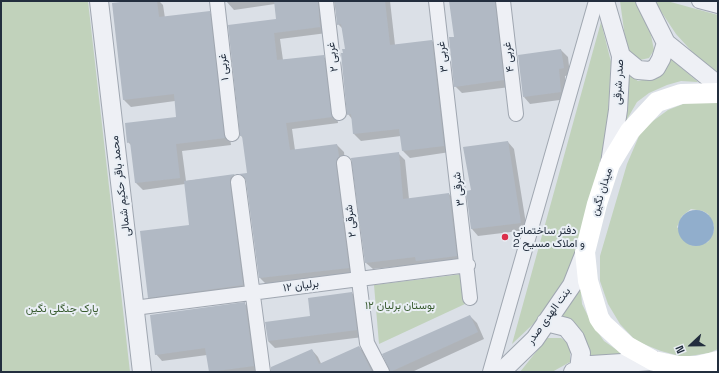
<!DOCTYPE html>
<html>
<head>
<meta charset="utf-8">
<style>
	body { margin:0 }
	#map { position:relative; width:719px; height:373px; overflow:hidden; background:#dbe0e7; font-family:"Space Grotesk",sans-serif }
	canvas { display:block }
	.frame { position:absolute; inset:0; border:2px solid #232e3e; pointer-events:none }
	.north { position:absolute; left:671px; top:325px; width:40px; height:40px; -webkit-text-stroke:3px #eaeff5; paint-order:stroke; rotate:248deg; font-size:11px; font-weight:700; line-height:16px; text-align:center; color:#232e3e }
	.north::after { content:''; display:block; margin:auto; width:14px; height:18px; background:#232e3e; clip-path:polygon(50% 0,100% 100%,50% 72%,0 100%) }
</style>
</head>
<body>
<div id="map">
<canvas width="719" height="373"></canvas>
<div class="frame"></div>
<div class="north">N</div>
</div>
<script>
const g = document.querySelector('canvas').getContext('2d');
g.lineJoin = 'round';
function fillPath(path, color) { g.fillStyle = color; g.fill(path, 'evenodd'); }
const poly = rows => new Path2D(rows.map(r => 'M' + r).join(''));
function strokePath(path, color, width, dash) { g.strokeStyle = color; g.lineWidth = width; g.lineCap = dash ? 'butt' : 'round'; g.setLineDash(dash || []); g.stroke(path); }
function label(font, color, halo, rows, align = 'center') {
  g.font = font + ' "Space Grotesk",Vazirmatn,sans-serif'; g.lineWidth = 4; g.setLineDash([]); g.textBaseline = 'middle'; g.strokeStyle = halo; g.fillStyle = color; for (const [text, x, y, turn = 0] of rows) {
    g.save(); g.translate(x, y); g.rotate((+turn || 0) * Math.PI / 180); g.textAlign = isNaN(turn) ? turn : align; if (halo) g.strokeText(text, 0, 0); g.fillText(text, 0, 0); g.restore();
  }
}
fillPath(poly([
	[1,1,88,1,130,372,1,372],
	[620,1,635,1,651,35,654,50,649,58,640,60,631,53,626,45],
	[654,1,667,1,718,15,718,74,706,67,676,34],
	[601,22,611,62,607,132,583,232,565,280,546,312,512,344],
	[671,59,698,82,681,81,667,85,649,93,637,102,626,121,629,75,638,81,651,78,660,74],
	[693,100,718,100,718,349,709,353,683,357,661,351,636,341,620,324,608,304,600,281,600,256,627,164,642,129,668,110],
	[691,209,703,211,708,214,714,225,714,231,708,242,696,246,690,245,677,227,682,216],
	[463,274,465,304,379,344,374,285],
	[580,282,582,304,592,324,604,341,624,355,588,358,589,347,581,334,560,319],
	[547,338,561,338,570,344,570,362,552,372,520,372]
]), '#c1d2bb');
fillPath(poly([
	'678 228a18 18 0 1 1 36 0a18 18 0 1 1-36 0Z'
]), '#91aecc');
fillPath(poly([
	[137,1,159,1,163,5,165,18,209,12,216,19,231,145,182,151,186,181,235,175,241,182,249,292,155,304,149,297,190,226,185,184,143,190,136,183,131,145,128,142,178,118,175,101,131,107,124,100],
	[226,1,329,1,327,33,280,39,283,60,323,56,330,63,338,123,292,129,295,150,337,145,344,152,355,274,267,285,260,278,247,181,241,174,248,174,243,138,241,136,278,20,275,4,234,10],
	[334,1,390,1,395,45,432,41,438,47,450,152,410,158,403,151,401,136,361,141,354,134,352,119,348,114,344,53,346,50,343,29,338,24],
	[450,1,500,1,510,87,462,93,455,86,455,38],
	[561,50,568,57,570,75,565,76,567,99,530,104,524,97],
	[508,142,514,149,527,230,478,236,472,229,467,192,472,191],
	[398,153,405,160,409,199,449,194,456,201,463,262,423,267,420,264,373,269,366,263],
	[352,293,358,300,363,337,275,348,268,341],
	[244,303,251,310,260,372,210,372,207,355,162,361,156,354],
	[470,316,477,323,484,339,412,372,391,372,384,355],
	[359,347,366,354,375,372,329,372],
	[312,350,318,357,325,372,274,372]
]), '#0003');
fillPath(poly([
	[129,1,157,1,159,17,210,11,225,138,176,144,180,178,135,183,130,142,127,143,125,123,176,117,174,94,123,100,112,3],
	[274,1,318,1,320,27,274,33,277,60,324,55,332,117,286,123,290,150,337,144,339,156,336,164,349,268,259,278,246,181,244,177,239,174,247,173,242,136,240,136,228,25,276,19],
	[335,1,385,1,390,45,432,40,444,146,402,151,399,129,353,134,351,114,347,115,341,53,343,53,342,49,345,49,341,24,337,25],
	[449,1,495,1,504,80,454,87,449,37,454,37],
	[561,49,564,68,559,69,561,92,523,97,518,55],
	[508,141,521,223,471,229,466,191,471,190,463,147],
	[399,152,403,199,449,193,457,256,416,261,415,257,365,263,351,158],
	[235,174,230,178,230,183,243,285,148,298,140,231,189,225,184,181],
	[352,292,357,330,268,341,265,322,310,316,308,298],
	[245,302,254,366,209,372,205,348,155,355,150,315],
	[470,315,478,332,390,372,382,354],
	[359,346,372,372,271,372,271,367,312,349,319,364]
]), '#b1b9c4');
const minor = poly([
	[217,1,232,134],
	[326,1,339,113],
	[436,1,470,298],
	[503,1,516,114],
	[699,1,718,6],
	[344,163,367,343,382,372],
	[238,182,263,372],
	[134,308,468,265],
	[490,372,596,1]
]);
const tertiary = poly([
	[99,1,142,372],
	[605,1,621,56,618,110,610,163],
	[645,1,666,43,718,85],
	[621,56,638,70,650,71,656,68,661,59,666,43],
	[546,322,566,327,575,338,581,353,579,370],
	[501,372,535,339,572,285,585,252],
	[573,372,591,365,654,361]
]);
strokePath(minor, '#a0a7b1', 16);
strokePath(tertiary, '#a0a7b1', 20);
strokePath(minor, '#eef0f5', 14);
strokePath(tertiary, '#eef0f5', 18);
strokePath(poly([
	[718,93,681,94,657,102,630,131,610,164,597,204,585,252,588,281,599,318,603,324,627,346,654,361,678,366,697,366,718,361]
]), '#fff', 20);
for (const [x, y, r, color] of [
	[505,237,4,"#dc304c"]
]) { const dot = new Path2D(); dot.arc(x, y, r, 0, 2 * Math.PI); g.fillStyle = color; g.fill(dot); strokePath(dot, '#eaeff5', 1.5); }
label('11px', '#232e3e', '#eaeff5', [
	["۲ غربی",333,57,-97],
	["۳ غربی",443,57,-97],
	["۴ غربی",509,57,-97],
	["۱ غربی",224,67,-96],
	["صدر شرقی",619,82,-87],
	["محمد باقر حکیم شمالی",121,186,-97],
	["۳ شرقی",459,189,-97],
	["میدان نگین",602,192,-73],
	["۲ شرقی",351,221,-97],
	["برلیان ۱۲",301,286,-8],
	["بنت الهدی صدر",549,316,-54]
]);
label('11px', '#232e3e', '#eaeff5', [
	["دفتر ساختمانی",513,231],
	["و املاک مسیح 2",513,244]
], 'left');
label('11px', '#385b2f', '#eaeff5', [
	["بوستان برلیان ۱۲",400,306],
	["پارک جنگلی نگین",62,309]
]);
</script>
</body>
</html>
